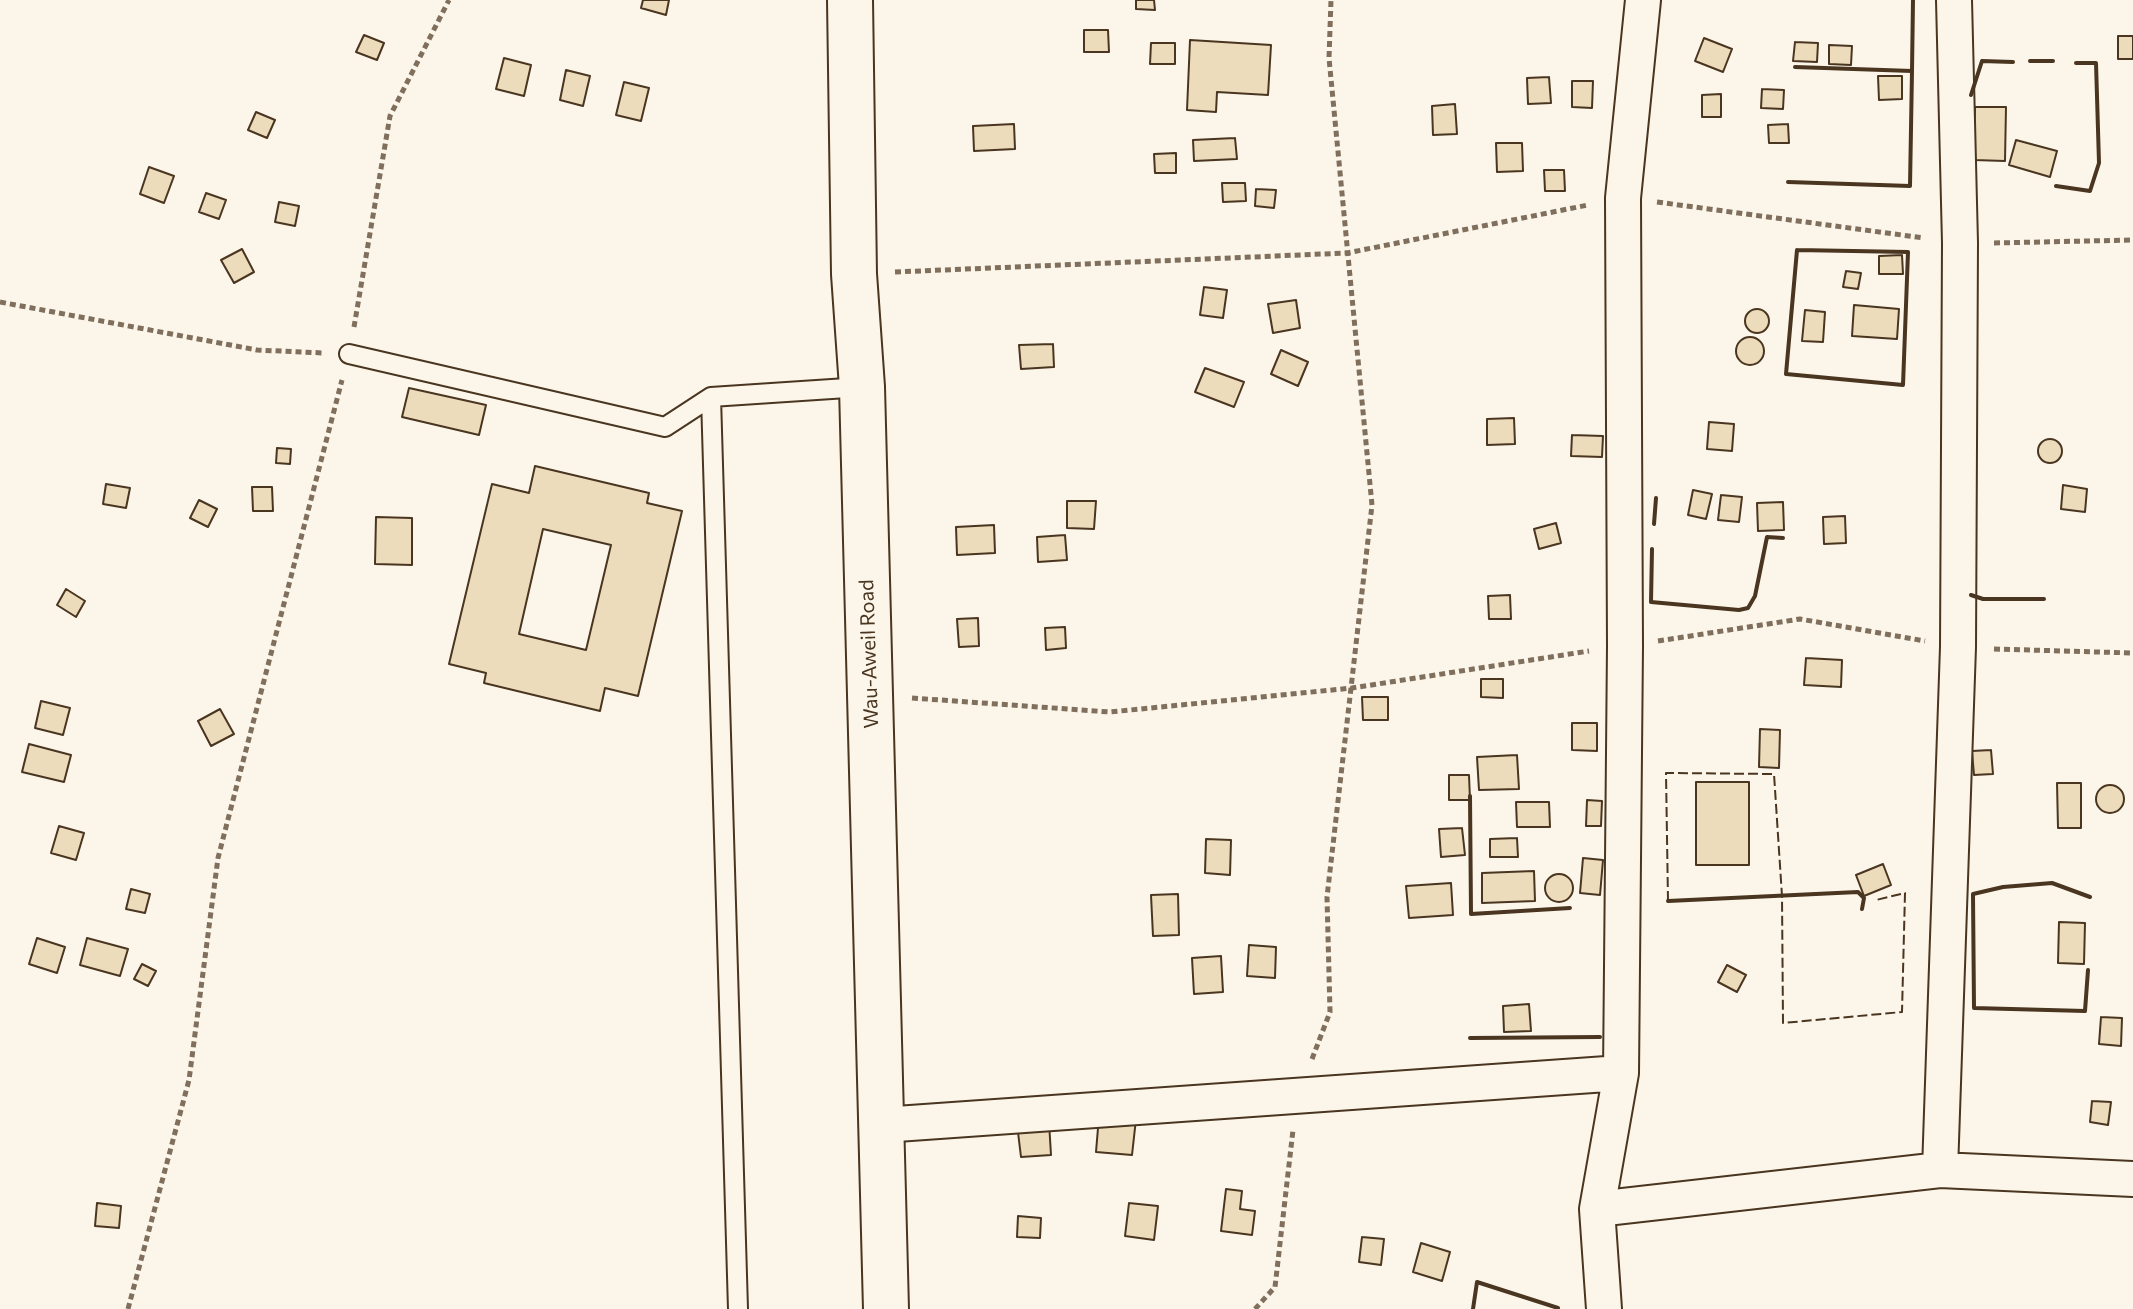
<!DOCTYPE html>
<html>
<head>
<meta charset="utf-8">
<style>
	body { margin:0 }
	canvas { display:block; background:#fbf6e9 }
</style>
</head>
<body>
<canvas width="2133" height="1309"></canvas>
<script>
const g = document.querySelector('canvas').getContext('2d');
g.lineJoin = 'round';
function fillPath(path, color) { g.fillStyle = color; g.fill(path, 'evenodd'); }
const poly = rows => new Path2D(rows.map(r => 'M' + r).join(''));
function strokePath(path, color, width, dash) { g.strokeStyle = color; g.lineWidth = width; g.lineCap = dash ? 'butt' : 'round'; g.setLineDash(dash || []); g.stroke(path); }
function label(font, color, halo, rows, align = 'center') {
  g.font = font + ' Commissioner,sans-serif'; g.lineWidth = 6; g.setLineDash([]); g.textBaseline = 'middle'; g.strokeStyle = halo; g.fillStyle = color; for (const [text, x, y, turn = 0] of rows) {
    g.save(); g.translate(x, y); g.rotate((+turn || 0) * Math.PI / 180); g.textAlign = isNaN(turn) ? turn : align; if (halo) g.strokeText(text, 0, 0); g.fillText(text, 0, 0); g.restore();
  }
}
const building = poly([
	[643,0,669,0,666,15,641,8,643,0],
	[1136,0,1154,0,1155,10,1136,9,1136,0],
	[1084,30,1108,30,1109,52,1084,52,1084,30],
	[364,35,384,43,377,60,356,52,364,35],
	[2118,36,2133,36,2133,59,2118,59,2118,36],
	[1704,38,1732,49,1723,72,1695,61,1704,38],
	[1190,40,1271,45,1268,95,1217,92,1216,112,1187,110,1190,40],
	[1795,42,1818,43,1817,62,1793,61,1795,42],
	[1151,43,1175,43,1175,64,1150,64,1151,43],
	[1829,45,1852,46,1851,65,1829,64,1829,45],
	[504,58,531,65,524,96,496,89,504,58],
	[566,70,590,76,583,106,560,100,566,70],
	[1878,76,1902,76,1902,99,1879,100,1878,76],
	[1549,77,1551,103,1528,104,1527,78,1549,77],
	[1572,81,1593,81,1592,108,1572,107,1572,81],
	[624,82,649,88,641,121,616,115,624,82],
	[1762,89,1784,90,1783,109,1761,108,1762,89],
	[1721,94,1721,117,1702,117,1702,95,1721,94],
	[1455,104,1457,134,1433,135,1432,106,1455,104],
	[1975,107,2006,107,2005,161,1974,160,1975,107],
	[256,112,275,120,267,138,248,130,256,112],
	[1014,124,1015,149,974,151,973,126,1014,124],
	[1788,124,1789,143,1769,143,1768,125,1788,124],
	[1235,138,1237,159,1194,161,1193,140,1235,138],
	[2016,140,2057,151,2050,177,2009,165,2016,140],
	[1496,143,1522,143,1523,171,1497,172,1496,143],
	[1176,153,1176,173,1155,173,1154,154,1176,153],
	[149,167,174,176,164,203,140,194,149,167],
	[1544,170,1564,170,1565,191,1545,191,1544,170],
	[1222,183,1245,183,1246,201,1223,202,1222,183],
	[1256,189,1276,190,1274,208,1255,206,1256,189],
	[206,193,226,200,219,219,199,212,206,193],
	[279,202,299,206,295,226,275,222,279,202],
	[242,249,254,272,234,283,221,260,242,249],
	[1902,255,1903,274,1879,274,1879,256,1902,255],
	[1846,271,1861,273,1858,289,1843,287,1846,271],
	[1204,287,1227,290,1223,318,1200,315,1204,287],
	[1296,300,1300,328,1273,333,1268,304,1296,300],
	[1854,305,1899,309,1897,339,1852,336,1854,305],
	'1745 321a12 12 0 1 1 24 0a12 12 0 1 1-24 0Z',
	[1805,310,1825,312,1823,342,1802,341,1805,310],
	'1736 351a14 14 0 1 1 28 0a14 14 0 1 1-28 0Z',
	[1053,344,1054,367,1021,369,1019,345,1053,344],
	[1281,350,1308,362,1298,386,1271,374,1281,350],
	[1205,368,1244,382,1234,407,1195,392,1205,368],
	[409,388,486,405,479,435,402,417,409,388],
	[1514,418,1515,444,1487,445,1487,419,1514,418],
	[1709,422,1734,424,1732,451,1707,449,1709,422],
	[1572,435,1603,436,1602,457,1571,456,1572,435],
	'2038 451a12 12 0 1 1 24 0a12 12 0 1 1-24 0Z',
	[277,448,291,449,290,464,276,463,277,448],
	[535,466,649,493,647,503,682,511,638,696,605,688,600,711,484,683,486,673,449,664,492,484,529,493,535,466],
	[543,529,611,545,586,650,519,634,543,529],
	[106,484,130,488,126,508,103,504,106,484],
	[2063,485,2087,489,2085,512,2061,509,2063,485],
	[252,487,272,487,273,511,253,511,252,487],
	[1693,490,1712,494,1706,519,1688,515,1693,490],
	[1721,495,1742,497,1739,522,1718,520,1721,495],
	[199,500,217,509,208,527,190,518,199,500],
	[1067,501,1096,501,1094,529,1067,528,1067,501],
	[1783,502,1784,530,1758,531,1757,503,1783,502],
	[1845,516,1846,543,1824,544,1823,517,1845,516],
	[376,517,412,518,412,565,375,564,376,517],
	[1556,523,1561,543,1539,549,1534,529,1556,523],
	[994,525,995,553,957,555,956,527,994,525],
	[1065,535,1067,560,1038,562,1037,537,1065,535],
	[66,589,85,601,76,617,57,605,66,589],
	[1510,595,1511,619,1489,619,1488,596,1510,595],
	[978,618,979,646,959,647,957,619,978,618],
	[1065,627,1066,648,1046,650,1045,628,1065,627],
	[1806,658,1842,660,1841,687,1804,685,1806,658],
	[1481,679,1503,679,1503,698,1481,697,1481,679],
	[1362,697,1388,697,1388,720,1363,720,1362,697],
	[41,701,70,708,63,735,35,728,41,701],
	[220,709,234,734,211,746,198,721,220,709],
	[1572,723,1597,723,1597,751,1572,750,1572,723],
	[1760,729,1780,730,1779,768,1759,767,1760,729],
	[29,744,71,755,64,782,22,772,29,744],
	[1991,750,1993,774,1974,775,1972,751,1991,750],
	[1517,755,1519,789,1479,790,1477,757,1517,755],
	[1449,775,1469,775,1470,800,1449,800,1449,775],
	[1696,782,1749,782,1749,865,1696,865,1696,782],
	[2057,783,2081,783,2081,828,2058,828,2057,783],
	'2096 799a14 14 0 1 1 28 0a14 14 0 1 1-28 0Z',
	[1587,800,1602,801,1601,826,1586,826,1587,800],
	[1516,802,1549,802,1550,827,1517,827,1516,802],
	[59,826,84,833,76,860,51,853,59,826],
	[1462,828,1465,855,1441,857,1439,829,1462,828],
	[1517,838,1518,857,1490,857,1490,839,1517,838],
	[1206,839,1231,840,1230,875,1205,873,1206,839],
	[1583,858,1603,860,1600,895,1580,893,1583,858],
	[1883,864,1891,885,1864,896,1856,875,1883,864],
	[1534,871,1535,901,1482,903,1482,873,1534,871],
	'1545 888a14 14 0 1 1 28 0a14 14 0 1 1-28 0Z',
	[1451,883,1453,915,1409,918,1406,886,1451,883],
	[131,889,150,894,145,913,126,909,131,889],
	[1178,894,1179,935,1153,936,1151,895,1178,894],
	[2059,922,2085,923,2084,964,2058,963,2059,922],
	[37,938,65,947,57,973,29,964,37,938],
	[87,938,128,949,120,976,80,965,87,938],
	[1249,945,1276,947,1275,978,1247,976,1249,945],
	[1221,956,1223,992,1194,994,1192,958,1221,956],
	[142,964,156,971,148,986,134,979,142,964],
	[1727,965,1746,975,1737,992,1718,982,1727,965],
	[1529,1004,1531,1031,1504,1032,1503,1006,1529,1004],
	[2101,1017,2122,1018,2121,1046,2099,1044,2101,1017],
	[2092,1101,2111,1102,2108,1125,2090,1122,2092,1101],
	[1099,1116,1136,1119,1132,1155,1096,1152,1099,1116],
	[1049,1122,1051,1155,1021,1157,1017,1124,1049,1122],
	[1226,1189,1242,1191,1240,1209,1255,1211,1252,1235,1221,1231,1226,1189],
	[97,1203,121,1206,119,1228,95,1226,97,1203],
	[1129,1203,1158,1206,1154,1240,1125,1236,1129,1203],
	[1018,1216,1041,1218,1040,1238,1017,1237,1018,1216],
	[1362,1237,1384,1239,1381,1265,1359,1262,1362,1237],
	[1421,1243,1450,1252,1442,1281,1413,1272,1421,1243]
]);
fillPath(building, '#ecdcbc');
strokePath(building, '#4a3520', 2);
const service = poly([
	[349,354,665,427,711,397,862,387],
	[711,397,738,1309]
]);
const minor = poly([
	[882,1125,1621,1073],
	[1940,1170,1958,647,1960,243,1954,0],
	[1597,1209,1940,1170,2133,1179],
	[1604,1309,1597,1209,1621,1073,1625,646,1623,198,1643,0]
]);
const primary = poly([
	[850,0,854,274,862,387,886,1309]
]);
strokePath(service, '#4a3520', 22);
strokePath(minor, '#4a3520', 38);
strokePath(primary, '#4a3520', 48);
strokePath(poly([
	[1657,202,1924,238],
	[1994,243,2133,240],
	[895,272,1347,253,1588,205],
	[0,302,257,350,324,353],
	[354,327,390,116,449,0],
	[1658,641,1800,619,1925,641],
	[1994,649,2133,653],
	[912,698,1110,712,1352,688,1589,651],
	[1312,1059,1330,1012,1327,897,1372,505,1329,58,1331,0],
	[128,1309,189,1080,218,858,342,380],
	[1255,1309,1275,1287,1293,1130]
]), '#7f6f5c', 5, [6, 4]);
strokePath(service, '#fbf6e9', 18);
strokePath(minor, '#fbf6e9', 34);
strokePath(primary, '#fbf6e9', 44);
strokePath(poly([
	[1668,901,1666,773,1774,774,1782,896,1783,1023,1902,1012,1905,893,1876,900]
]), '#4a3520', 2, [10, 4]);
strokePath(poly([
	[2030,61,2053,61],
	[1912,71,1913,0],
	[1971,95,1982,61,2013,62],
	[1788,182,1910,186,1912,71,1795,67],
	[2056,186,2090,191,2099,163,2096,63,2076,63],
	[1797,250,1908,252,1903,385,1786,374,1797,250],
	[1654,524,1656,498],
	[1652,549,1651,602,1739,610,1748,608,1755,596,1767,537,1783,538],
	[1971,595,1983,599,2044,599],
	[1470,796,1471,914,1570,908],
	[1668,901,1858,892,1864,898,1862,909],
	[2088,970,2085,1011,1974,1008,1973,894,2003,887,2052,883,2090,897],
	[1470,1038,1600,1037],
	[1473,1309,1477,1282,1558,1308]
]), '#4a3520', 4);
label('20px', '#4a3520', '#fbf6e9', [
	["Wau-Aweil Road",869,654,-92]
]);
</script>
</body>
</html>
